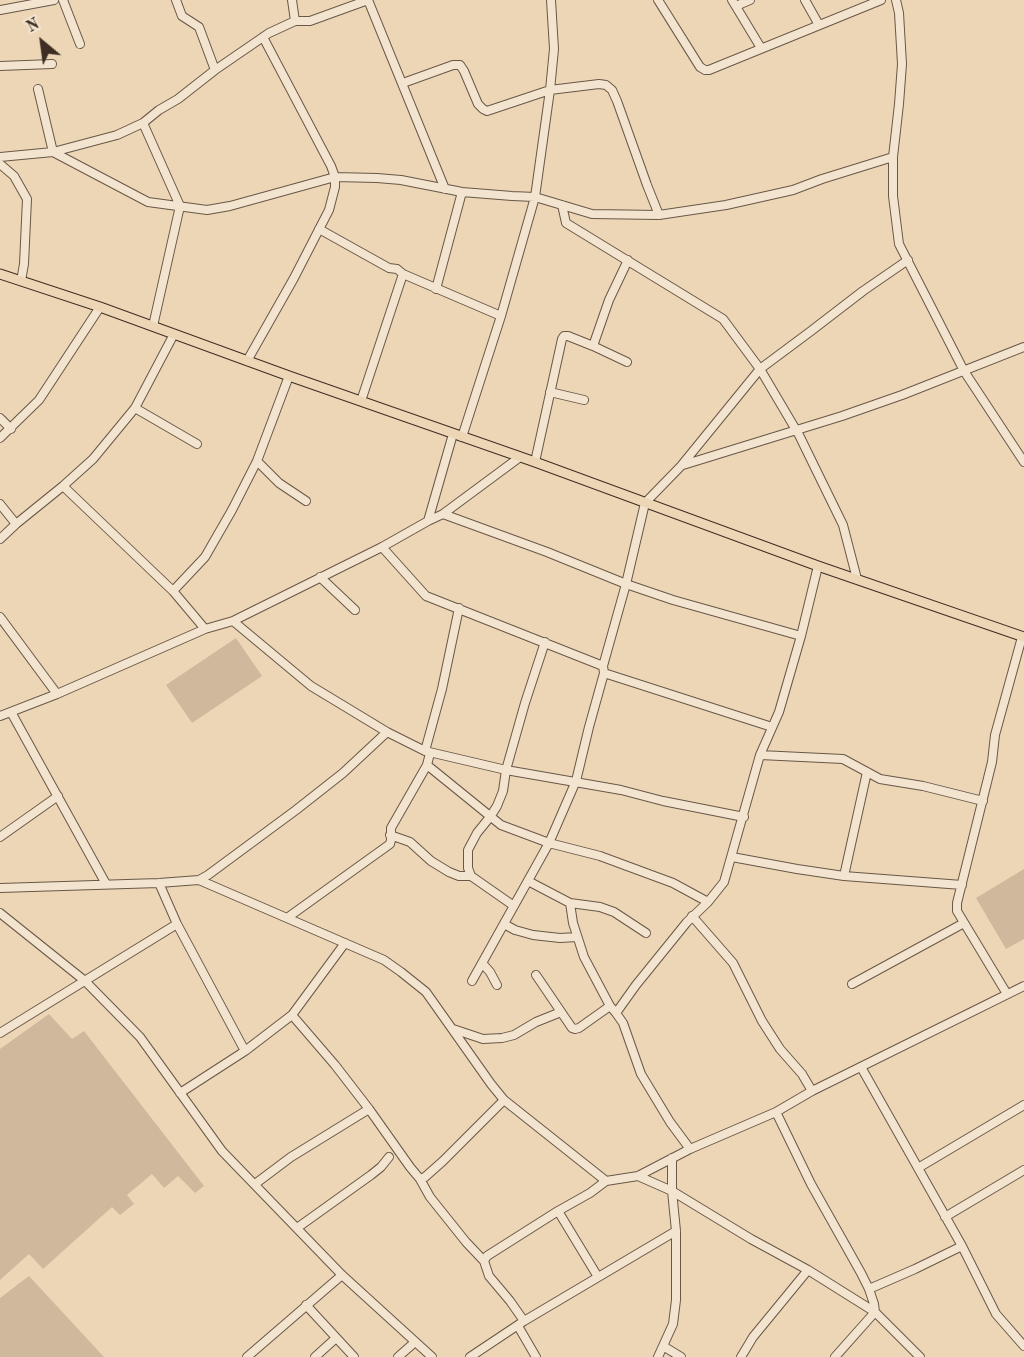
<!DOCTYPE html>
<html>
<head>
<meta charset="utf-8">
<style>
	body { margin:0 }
	#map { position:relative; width:1024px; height:1357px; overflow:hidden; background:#ecd6b6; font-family:"Old Standard TT",serif }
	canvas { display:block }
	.north { position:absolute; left:12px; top:12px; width:60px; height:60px; -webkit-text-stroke:4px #f3e4d0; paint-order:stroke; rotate:331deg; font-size:16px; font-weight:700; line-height:24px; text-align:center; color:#3d2d22 }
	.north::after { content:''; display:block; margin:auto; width:21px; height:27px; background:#3d2d22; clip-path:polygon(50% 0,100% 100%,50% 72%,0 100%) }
</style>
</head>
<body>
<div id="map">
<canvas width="1024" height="1357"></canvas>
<div class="north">N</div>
</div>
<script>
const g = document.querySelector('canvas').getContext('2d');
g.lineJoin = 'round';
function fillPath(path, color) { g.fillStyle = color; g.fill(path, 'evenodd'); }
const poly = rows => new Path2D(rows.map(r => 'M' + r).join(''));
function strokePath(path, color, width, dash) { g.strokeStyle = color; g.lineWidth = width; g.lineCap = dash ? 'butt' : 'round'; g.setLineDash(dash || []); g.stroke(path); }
fillPath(poly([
	[236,638,262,676,192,723,166,685],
	[1024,869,1024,939,1006,949,976,898],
	[49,1014,72,1039,84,1031,204,1186,195,1193,178,1176,164,1188,152,1174,127,1195,134,1204,120,1215,112,1207,43,1269,29,1254,0,1280,0,1049],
	[29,1276,104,1357,0,1357,0,1298]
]), '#ceb99d');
const minor = poly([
	[63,0,80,44],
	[176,0,182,16,199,27,215,70],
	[292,0,295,21],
	[368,0,445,189],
	[658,0,700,67,705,70,709,70,881,0],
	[732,0,761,48],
	[805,0,819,25],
	[896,0,899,13,902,64,899,104,893,157,893,196,899,244,964,371,1024,462],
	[736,6,750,0],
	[0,10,54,0],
	[0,66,52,64],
	[403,83,453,65,460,65,464,71,478,104,483,109,487,111,550,90,599,84,606,85,612,90,617,101,647,185,659,215],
	[38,89,53,152,148,202,207,210,230,206,335,177,377,178,401,180,462,192,512,196,535,197,592,214,659,215,726,205,793,190,822,179,893,157],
	[143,123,180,206,153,326],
	[0,157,53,152,117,135,143,123,159,110,178,99,215,70,269,33,295,21,310,21,368,0],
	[0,164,14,176,27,199,24,264,21,281],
	[562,205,566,223,723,319,760,369,799,435,843,525,857,579],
	[319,229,389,268,397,269,403,274,501,316],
	[436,289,462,192],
	[593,346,609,300,628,260],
	[247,361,294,278,329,210,335,187,335,177,331,166,263,37],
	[550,392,584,400],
	[361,401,403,274],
	[135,408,197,444],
	[0,418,11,429],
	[462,437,501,316,535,197,550,90,554,49,551,0],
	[0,438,39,400,100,307],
	[257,461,279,483,306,501],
	[535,462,562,339,564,336,568,336,593,346,627,362],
	[683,465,842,416,902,395,1024,347],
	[63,486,173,591,205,629],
	[0,504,16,524],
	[443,514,547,552,626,584,673,600,801,636],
	[428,521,453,434],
	[0,539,16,524,63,486,93,459,135,408,174,334],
	[382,547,426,596,603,666],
	[320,577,355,610],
	[173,591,205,557,232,510,257,461,289,376],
	[0,617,57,694],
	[233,621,311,686,387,732,425,751,506,770,621,790,663,801,744,817],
	[604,673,772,727],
	[11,712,106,884],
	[0,716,57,694,205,629,233,621,382,547,428,521,443,514,520,457],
	[425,751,442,689,459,608],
	[760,755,843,759,880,779,923,786,983,801],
	[427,765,501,825,549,843,600,856,673,883,708,902],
	[390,835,410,842,431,861,449,872,459,876,471,876],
	[0,837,58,796],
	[732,857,797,869,844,876,962,885],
	[844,876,867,772],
	[199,880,208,875,296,810,343,773,387,732],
	[528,881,570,903,573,923,584,957,610,1006,616,1013],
	[159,883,177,924,245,1051],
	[0,888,159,883,199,880,384,960,401,972,426,992,491,1084,504,1100,606,1181],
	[570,903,600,907,614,912,646,933],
	[514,906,471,876,468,868,468,850,477,833,490,817,497,806,503,791,506,770,525,703,545,642],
	[0,913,85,981,140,1037,222,1151,342,1275,432,1357],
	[692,916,733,963,762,1021,780,1049,802,1074,812,1091],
	[287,918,390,844,391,840,391,828,427,765,430,753],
	[504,924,515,930,533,935,560,938,577,937],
	[482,963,490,972,497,985],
	[536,975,572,1028,575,1029,579,1028,610,1006],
	[472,981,549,843,576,781,589,727,604,673,603,666,626,584,645,503,681,466,760,369,811,331,863,291,908,260],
	[852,984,964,923],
	[1007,994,957,911,957,903,992,762,995,735,1022,637],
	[292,1015,335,1065,369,1109,410,1167,420,1179,425,1177,443,1161,504,1100],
	[453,1029,483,1039,502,1038,514,1035,536,1022,561,1012],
	[0,1033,177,924],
	[861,1067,962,1246,996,1314,1024,1346],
	[180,1093,245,1051,292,1015,345,943],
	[776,1112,811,1184,861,1273,869,1289,874,1304,875,1312,835,1357],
	[690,1149,670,1122,641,1074,623,1023,616,1013,636,985,687,922,708,902,724,882,760,755,779,712,801,636,818,566],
	[918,1168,1024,1105],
	[638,1176,672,1191,751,1239,808,1270,875,1312,920,1357],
	[420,1179,430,1197,466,1242,484,1261],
	[255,1184,291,1157,369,1109],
	[558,1211,590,1193,606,1181,638,1176,690,1149,776,1112,812,1091,1024,986],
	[945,1217,1024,1170],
	[297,1228,371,1175,381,1167,389,1157],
	[869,1289,915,1269,962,1246],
	[306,1305,354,1357],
	[524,1321,510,1301,489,1276,484,1261,487,1256,558,1211,598,1277],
	[518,1326,536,1357],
	[663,1346,681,1357],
	[247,1357,342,1275],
	[315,1357,336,1338],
	[398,1357,415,1342],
	[470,1357,524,1321,676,1231],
	[658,1357,673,1324,676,1300,676,1231,672,1191,672,1158],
	[741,1357,753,1337,808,1270]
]);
const major = poly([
	[0,274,100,307,289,376,535,462,818,566,1024,637]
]);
strokePath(minor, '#695747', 10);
strokePath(major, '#3d2d22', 11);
strokePath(minor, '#f3e4d0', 8);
strokePath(major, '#ecd6b6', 9);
</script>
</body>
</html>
